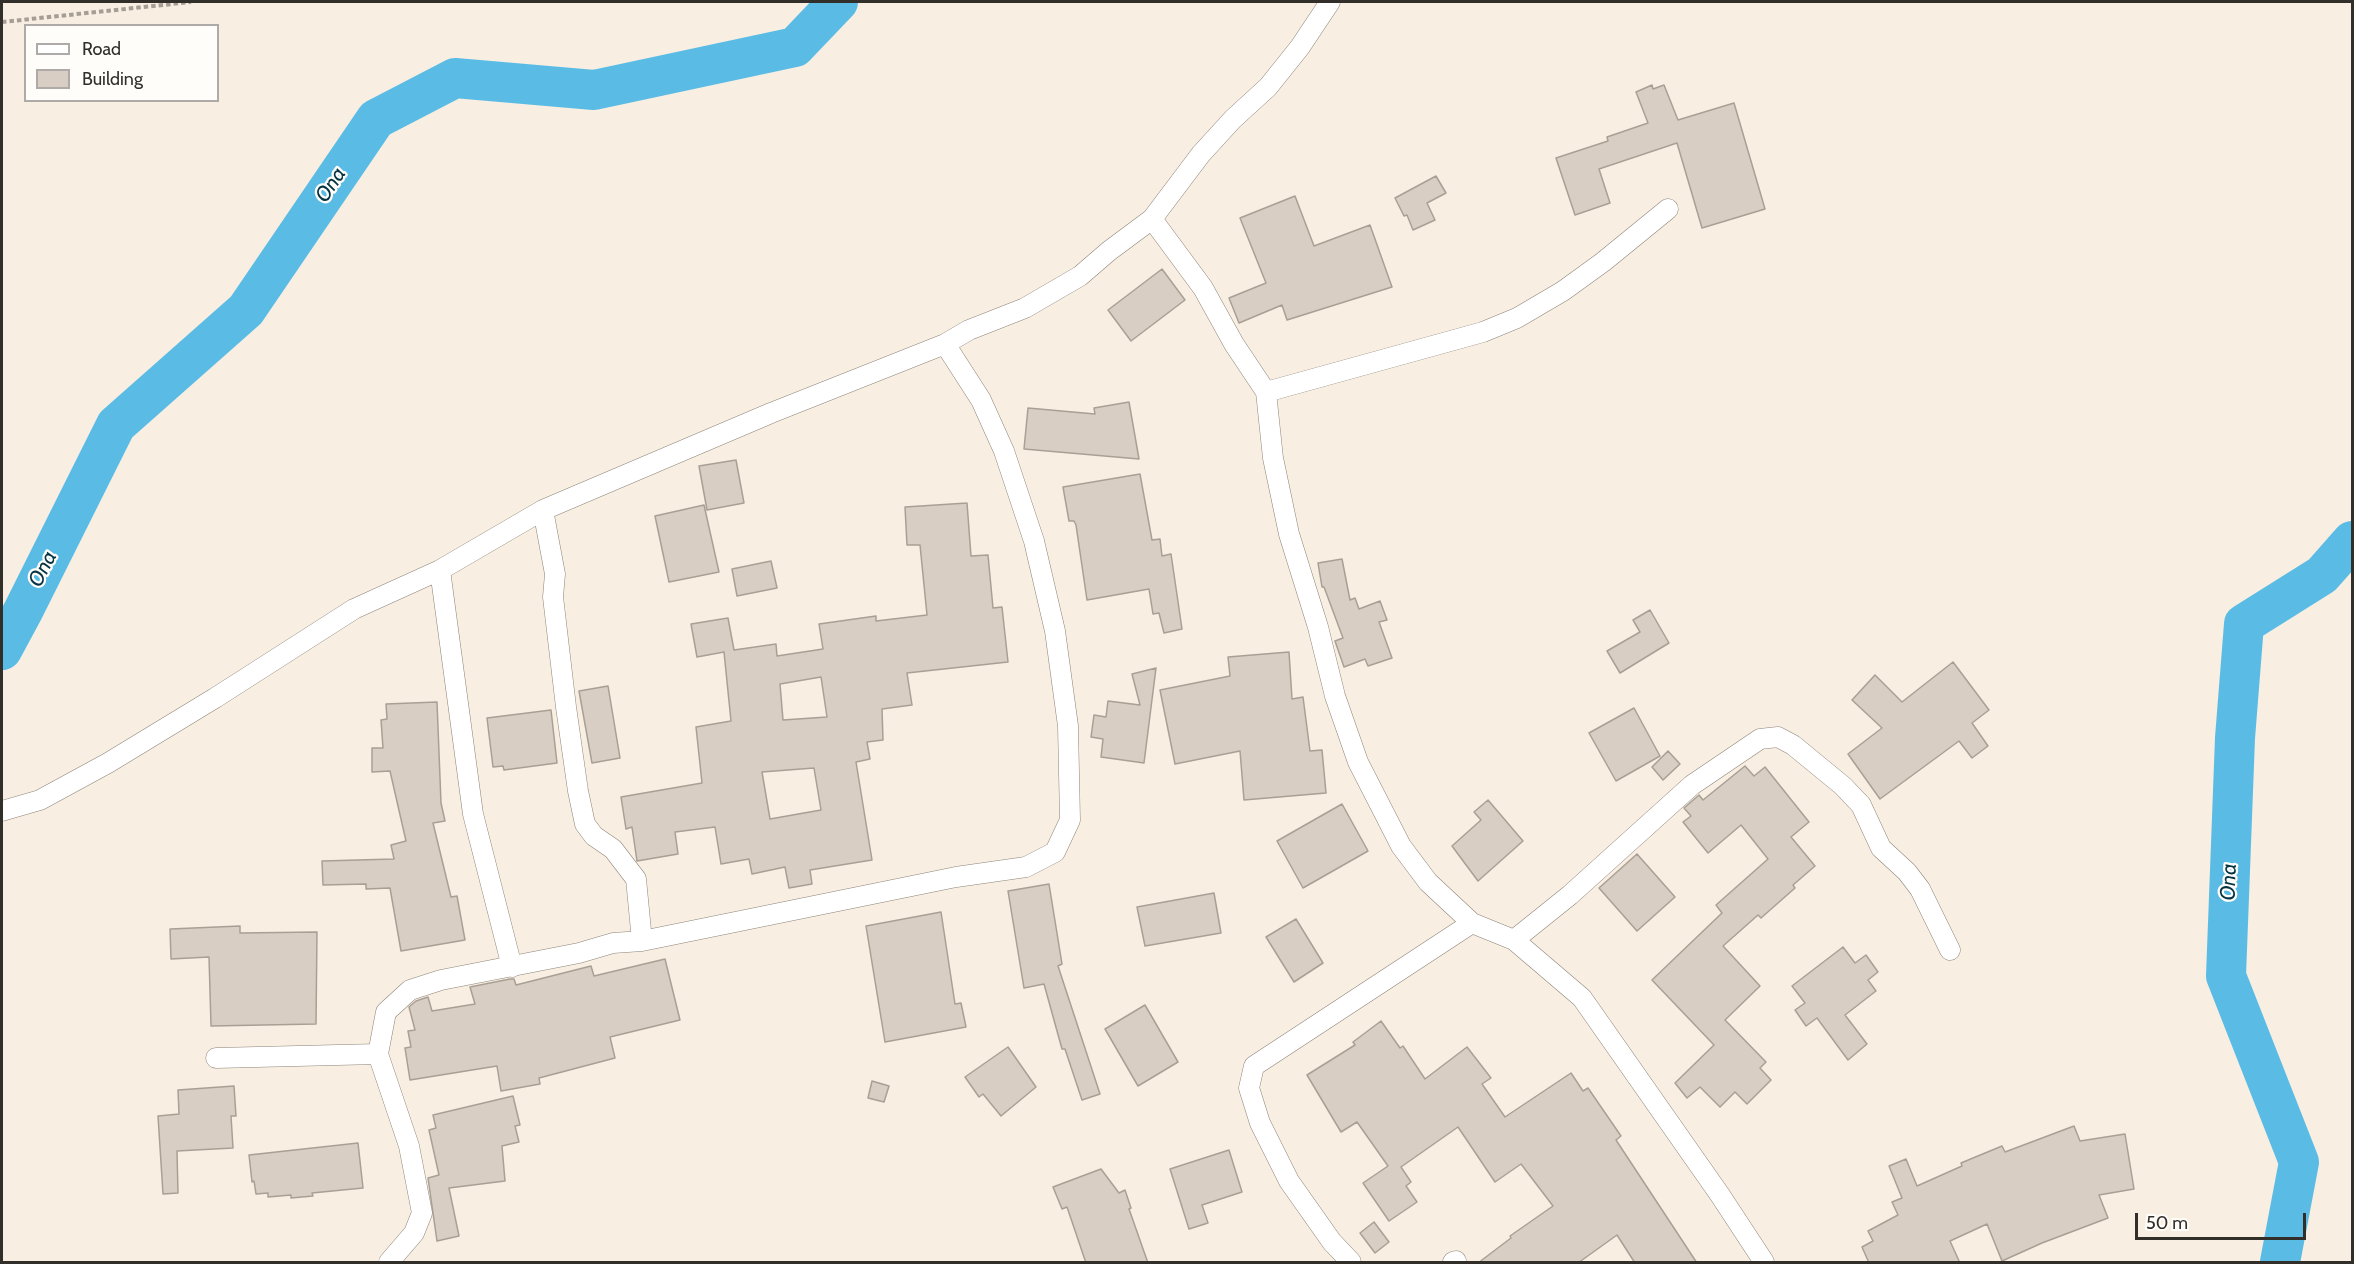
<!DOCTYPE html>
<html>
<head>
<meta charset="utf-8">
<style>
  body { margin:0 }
  #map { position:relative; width:2354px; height:1264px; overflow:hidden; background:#f8eee2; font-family:Cabin,sans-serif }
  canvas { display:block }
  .frame { position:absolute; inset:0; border:3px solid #322e2a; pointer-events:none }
  .legend { position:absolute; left:24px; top:24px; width:195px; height:78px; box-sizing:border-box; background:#fffdfa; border:2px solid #adaaa7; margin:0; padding:8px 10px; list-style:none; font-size:18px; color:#322e2a }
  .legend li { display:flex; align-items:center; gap:12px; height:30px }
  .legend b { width:30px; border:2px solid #adaaa7 }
  .scale { position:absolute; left:2135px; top:1213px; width:171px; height:27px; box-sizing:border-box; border:3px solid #322e2a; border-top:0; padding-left:8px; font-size:18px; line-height:21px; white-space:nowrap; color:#322e2a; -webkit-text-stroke:4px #fffdfa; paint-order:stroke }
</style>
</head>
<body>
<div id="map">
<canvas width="2354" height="1264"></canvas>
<div class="frame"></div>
<ul class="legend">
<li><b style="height:8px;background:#fff"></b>Road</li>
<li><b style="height:16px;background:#d8cec3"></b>Building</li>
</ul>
<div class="scale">50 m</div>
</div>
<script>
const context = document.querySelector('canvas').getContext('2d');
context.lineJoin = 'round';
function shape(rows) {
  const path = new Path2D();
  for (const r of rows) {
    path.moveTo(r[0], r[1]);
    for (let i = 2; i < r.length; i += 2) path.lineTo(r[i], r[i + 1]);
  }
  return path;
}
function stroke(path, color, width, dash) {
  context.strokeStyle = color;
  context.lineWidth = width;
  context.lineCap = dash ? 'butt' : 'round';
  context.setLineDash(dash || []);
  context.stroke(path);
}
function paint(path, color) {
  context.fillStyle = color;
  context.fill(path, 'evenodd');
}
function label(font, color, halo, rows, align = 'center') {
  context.font = font + ' Cabin,sans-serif';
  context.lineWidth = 4.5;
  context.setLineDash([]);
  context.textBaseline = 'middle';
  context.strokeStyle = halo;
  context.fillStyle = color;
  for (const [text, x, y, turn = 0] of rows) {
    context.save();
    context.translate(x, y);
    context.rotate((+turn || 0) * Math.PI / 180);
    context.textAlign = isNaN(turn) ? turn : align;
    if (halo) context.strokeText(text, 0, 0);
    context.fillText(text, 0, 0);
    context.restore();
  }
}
const river = shape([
  [2,650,23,611,116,425,246,310,376,119,455,78,594,90,795,47,838,2],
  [2280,1262,2299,1162,2226,976,2235,738,2244,624,2322,575,2352,541]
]);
const building = shape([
  [1652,85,1653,89,1664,85,1678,120,1734,103,1765,209,1702,228,1677,143,1599,169,1610,203,1575,215,1556,158,1608,141,1607,137,1648,123,1636,92,1652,85],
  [1436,176,1446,193,1427,203,1435,220,1413,230,1407,215,1404,216,1395,198,1436,176],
  [1295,196,1314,246,1370,225,1392,287,1287,320,1282,305,1239,323,1229,298,1266,283,1240,218,1295,196],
  [1162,269,1185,300,1131,341,1108,310,1162,269],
  [1129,402,1139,459,1024,449,1028,408,1095,414,1094,408,1129,402],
  [736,460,744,503,707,510,699,466,736,460],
  [1140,474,1152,540,1160,539,1162,556,1171,554,1182,629,1164,633,1159,613,1153,614,1149,589,1087,600,1076,525,1074,521,1069,521,1063,487,1140,474],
  [967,503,971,556,988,555,993,608,1002,607,1008,662,907,673,912,705,882,709,883,740,867,742,870,759,856,762,872,860,810,870,812,884,789,888,785,867,752,874,749,859,721,864,715,827,675,832,678,854,637,861,632,827,626,829,621,797,702,783,696,727,731,721,724,652,697,657,691,624,728,618,734,650,776,644,777,656,823,649,819,624,876,616,876,621,927,615,920,545,907,545,905,507,967,503],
  [821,677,827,717,783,720,780,684,821,677],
  [814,768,821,810,770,819,762,772,814,768],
  [704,505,719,572,669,582,655,516,704,505],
  [1342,559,1350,600,1355,598,1359,609,1380,601,1387,620,1379,622,1392,658,1368,666,1365,659,1344,667,1335,641,1343,638,1324,587,1322,587,1318,563,1342,559],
  [771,561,777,588,737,596,732,569,771,561],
  [1650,610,1669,643,1620,673,1607,651,1640,632,1633,620,1650,610],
  [1289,652,1292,699,1303,697,1310,751,1322,750,1326,793,1244,800,1240,751,1175,764,1160,690,1230,676,1228,657,1289,652],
  [1953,662,1989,710,1972,723,1988,746,1972,758,1959,741,1880,799,1848,754,1882,728,1852,700,1875,675,1902,702,1953,662],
  [1156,668,1144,763,1101,757,1103,739,1091,737,1094,715,1106,717,1108,701,1140,705,1132,674,1156,668],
  [608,686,620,758,592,763,579,691,608,686],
  [437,702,441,803,445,821,433,823,451,897,457,896,465,940,401,951,390,888,366,889,366,884,323,885,322,861,394,859,391,845,406,841,390,771,372,772,372,748,383,748,381,720,387,719,386,704,437,702],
  [1634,708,1660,756,1616,781,1589,733,1634,708],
  [551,710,557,763,504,770,503,766,493,767,487,718,551,710],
  [1668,751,1680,764,1663,780,1652,767,1668,751],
  [1745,766,1754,776,1765,767,1809,822,1791,837,1815,866,1793,885,1795,888,1761,918,1758,915,1723,946,1760,986,1725,1020,1766,1062,1760,1068,1771,1080,1747,1104,1735,1092,1720,1107,1700,1087,1687,1098,1675,1083,1714,1045,1652,980,1722,913,1716,905,1768,859,1741,825,1708,853,1683,822,1691,816,1684,808,1699,795,1703,800,1745,766],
  [1488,800,1523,841,1478,881,1452,846,1481,820,1474,812,1488,800],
  [1342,804,1368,851,1303,888,1277,841,1342,804],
  [1637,854,1675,897,1637,931,1599,888,1637,854],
  [1049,884,1062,964,1058,966,1100,1094,1082,1100,1065,1049,1062,1049,1044,984,1024,988,1008,891,1049,884],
  [1214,893,1221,933,1145,946,1137,907,1214,893],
  [941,912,955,1004,961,1003,966,1027,885,1042,866,926,941,912],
  [1296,919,1323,963,1294,982,1266,937,1296,919],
  [240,926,240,933,317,932,316,1024,211,1026,209,957,171,959,170,929,240,926],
  [1843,947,1855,963,1866,955,1878,972,1868,980,1876,991,1845,1015,1867,1044,1848,1060,1817,1018,1806,1026,1795,1010,1805,1003,1792,986,1843,947],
  [665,959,680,1020,610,1037,615,1058,539,1078,540,1084,501,1091,497,1066,410,1080,405,1048,411,1047,408,1031,415,1030,409,1007,416,1001,428,997,432,1011,475,1004,470,987,510,979,514,979,516,985,591,966,594,976,665,959],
  [1145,1005,1178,1062,1138,1086,1105,1029,1145,1005],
  [1381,1021,1400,1048,1403,1046,1425,1079,1467,1047,1491,1078,1482,1084,1505,1117,1571,1073,1583,1091,1588,1088,1621,1136,1616,1140,1697,1263,1635,1263,1617,1235,1578,1263,1478,1263,1511,1238,1510,1236,1553,1206,1521,1164,1495,1182,1458,1127,1401,1167,1411,1182,1406,1186,1417,1202,1389,1221,1363,1183,1388,1166,1357,1122,1341,1132,1307,1075,1355,1045,1353,1042,1381,1021],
  [1008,1047,1036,1087,1001,1116,983,1094,979,1097,965,1077,1008,1047],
  [872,1081,889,1086,884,1102,868,1098,872,1081],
  [234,1086,236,1116,231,1116,233,1148,177,1151,178,1193,163,1194,158,1116,179,1114,178,1090,234,1086],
  [513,1096,520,1125,515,1126,519,1142,502,1146,505,1181,449,1188,459,1236,437,1241,428,1178,439,1175,429,1130,436,1128,433,1115,513,1096],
  [2074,1126,2080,1141,2125,1134,2134,1189,2099,1195,2108,1218,2042,1243,2002,1261,1987,1224,1950,1241,1960,1263,1869,1263,1862,1247,1873,1241,1868,1231,1898,1215,1892,1202,1902,1198,1889,1166,1906,1159,1917,1186,1962,1166,1961,1163,2002,1146,2005,1152,2074,1126],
  [358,1143,363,1188,312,1193,313,1196,291,1198,291,1195,268,1197,268,1193,256,1194,254,1181,252,1182,249,1155,358,1143],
  [1229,1150,1242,1192,1202,1205,1208,1223,1189,1229,1170,1169,1229,1150],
  [1101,1169,1119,1193,1125,1190,1131,1208,1129,1209,1148,1263,1086,1263,1067,1207,1062,1209,1053,1187,1101,1169],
  [1374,1222,1389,1242,1375,1253,1360,1233,1374,1222]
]);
const path = shape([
  [2,22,191,2]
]);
const street = shape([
  [1152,219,1203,288,1234,344,1266,392,1273,458,1289,534,1318,627,1335,696,1358,762,1401,846,1428,882,1472,923,1514,940,1582,998,1720,1195,1764,1262],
  [1266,392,1483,332,1517,318,1563,291,1603,262,1668,209],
  [543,510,555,574,553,597,566,707,578,791,585,824,594,836,613,849,636,879,642,941],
  [440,570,473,814,512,967],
  [2,811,40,800,108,763,215,698,354,609,440,570,543,510,771,413,945,344,969,330,1025,308,1080,276,1109,251,1152,219,1201,154,1233,119,1268,87,1300,47,1330,2],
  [1514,940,1570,895,1692,785,1760,739,1778,737,1793,745,1843,786,1861,805,1881,848,1907,872,1920,889,1950,950],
  [216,1058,378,1054],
  [389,1262,414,1233,422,1213,409,1146,378,1054,386,1012,410,990,441,980,579,953,613,943,642,941,956,877,1026,867,1055,852,1070,820,1068,726,1055,631,1034,541,1004,451,981,400,945,344],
  [1351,1262,1332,1242,1289,1181,1260,1123,1249,1088,1254,1066,1472,923],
  [1453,1262,1456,1261]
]);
const waterNames = [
  ["Ona",331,185,-56],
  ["Ona",43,569,-63],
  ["Ona",2229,882,-88]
];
stroke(river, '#5abce5', 40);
paint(building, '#d8cec3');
stroke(building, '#a9a095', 1.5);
stroke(street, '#8d8479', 21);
stroke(path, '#a69e95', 4, [4.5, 3]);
stroke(street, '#fff', 20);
label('italic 21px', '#053444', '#fffdfa', waterNames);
</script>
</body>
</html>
